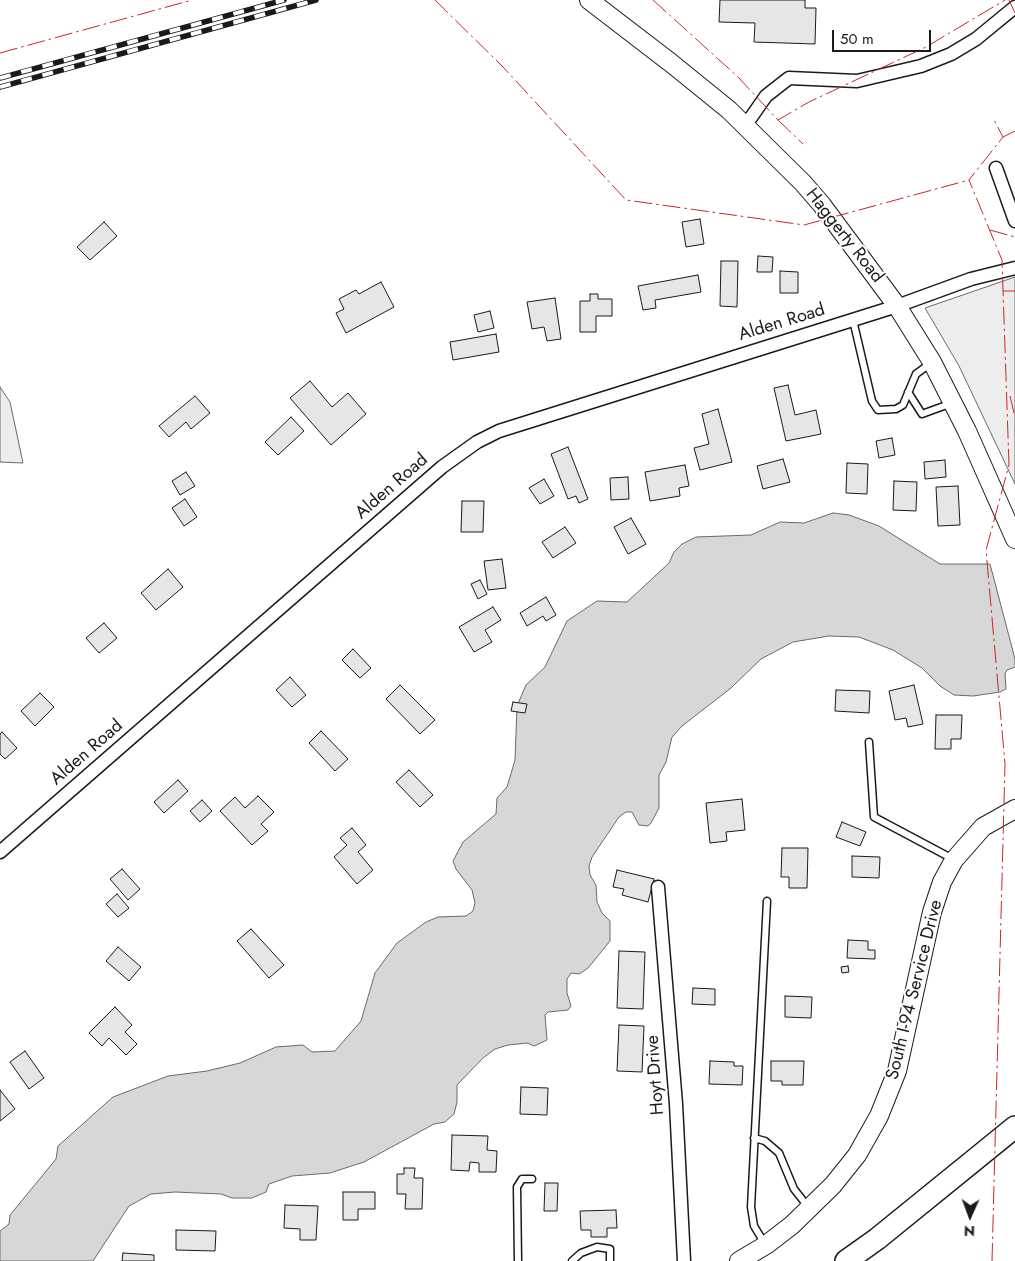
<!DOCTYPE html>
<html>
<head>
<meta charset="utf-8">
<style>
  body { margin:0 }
  #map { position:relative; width:1015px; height:1261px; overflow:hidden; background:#fff; font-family:Jost,sans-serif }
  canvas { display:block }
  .north { position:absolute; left:945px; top:1191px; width:50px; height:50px; -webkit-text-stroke:4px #fff; paint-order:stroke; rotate:182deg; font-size:14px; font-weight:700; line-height:20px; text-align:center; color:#1a1a1a }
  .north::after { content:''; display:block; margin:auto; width:18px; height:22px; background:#1a1a1a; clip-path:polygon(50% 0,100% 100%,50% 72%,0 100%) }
  .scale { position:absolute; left:832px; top:30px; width:99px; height:22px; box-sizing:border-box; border:2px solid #1a1a1a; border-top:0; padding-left:6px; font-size:15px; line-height:18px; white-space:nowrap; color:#1a1a1a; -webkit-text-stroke:4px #fff; paint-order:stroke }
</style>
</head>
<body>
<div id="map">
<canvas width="1015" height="1261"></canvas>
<div class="north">N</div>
<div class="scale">50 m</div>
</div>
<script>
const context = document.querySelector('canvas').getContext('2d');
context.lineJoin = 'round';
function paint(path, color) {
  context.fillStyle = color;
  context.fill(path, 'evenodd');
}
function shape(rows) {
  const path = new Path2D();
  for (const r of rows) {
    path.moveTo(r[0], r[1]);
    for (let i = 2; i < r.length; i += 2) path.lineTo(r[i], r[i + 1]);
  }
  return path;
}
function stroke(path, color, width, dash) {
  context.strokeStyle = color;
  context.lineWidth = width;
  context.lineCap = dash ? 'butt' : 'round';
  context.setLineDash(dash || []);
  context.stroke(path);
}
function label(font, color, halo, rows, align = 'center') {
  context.font = font + ' Jost,sans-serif';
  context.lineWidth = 4;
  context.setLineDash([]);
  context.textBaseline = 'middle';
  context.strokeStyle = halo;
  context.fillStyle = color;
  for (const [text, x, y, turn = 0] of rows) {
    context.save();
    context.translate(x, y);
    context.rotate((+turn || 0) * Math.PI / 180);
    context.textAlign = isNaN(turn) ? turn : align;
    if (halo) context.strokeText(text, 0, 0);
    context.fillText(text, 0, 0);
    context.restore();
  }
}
const built = shape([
  [1015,277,1015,484,959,366,925,308,1015,277],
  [0,387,10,402,23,463,0,462,0,387]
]);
const water = shape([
  [833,513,849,515,879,526,940,564,990,564,1015,659,1015,667,1007,670,1005,674,1006,689,1000,692,973,696,954,695,940,686,922,668,893,650,859,637,829,636,793,642,761,659,731,688,682,726,672,737,666,762,659,775,659,808,651,823,648,826,639,825,632,812,626,812,619,817,592,857,589,866,590,875,596,885,597,902,602,913,610,921,610,941,588,968,579,974,571,973,567,979,567,993,571,1006,568,1010,548,1012,545,1015,547,1040,534,1046,527,1043,508,1045,495,1049,483,1058,457,1085,457,1102,454,1114,445,1122,434,1124,364,1162,330,1173,292,1176,269,1184,266,1192,252,1198,232,1198,221,1194,175,1192,151,1194,129,1206,93,1261,0,1261,0,1231,9,1224,10,1215,56,1159,58,1146,113,1097,168,1076,207,1071,240,1063,276,1047,303,1045,312,1052,335,1051,361,1021,375,973,397,943,426,922,438,917,466,916,473,911,475,903,472,890,456,869,453,861,463,842,496,814,497,798,507,787,515,760,517,706,526,685,545,667,567,621,597,601,627,602,669,563,674,552,682,544,696,537,751,535,780,522,804,523,833,513]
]);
const building = shape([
  [720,0,805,0,805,8,816,8,815,44,754,42,755,23,719,22,720,0],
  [700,219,704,244,686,247,682,222,700,219],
  [104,222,117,236,90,260,77,247,104,222],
  [758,256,773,257,772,272,757,272,758,256],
  [721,261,738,261,737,307,720,306,721,261],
  [780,271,798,272,798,293,780,293,780,271],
  [698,275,701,292,655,300,656,308,643,310,638,286,698,275],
  [381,282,394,307,346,333,336,313,344,309,339,299,356,290,359,294,381,282],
  [590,294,598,294,598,299,612,299,612,316,596,316,596,332,580,332,580,301,590,301,590,294],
  [555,298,561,339,547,341,544,327,532,329,527,302,555,298],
  [490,311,494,328,478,332,474,315,490,311],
  [496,334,499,352,453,360,450,342,496,334],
  [310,381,332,407,348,393,366,414,331,445,290,398,310,381],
  [788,385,795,415,816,410,821,434,786,441,774,388,788,385],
  [195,396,210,413,191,429,186,422,169,437,159,426,195,396],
  [718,409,732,462,700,470,694,448,709,444,702,414,718,409],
  [291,417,304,431,278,455,265,442,291,417],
  [892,438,895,455,879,458,876,441,892,438],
  [568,447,588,499,579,503,576,496,568,499,551,454,568,447],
  [783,459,790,482,763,489,757,466,783,459],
  [945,460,946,477,925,479,924,462,945,460],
  [847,463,868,464,867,494,846,493,847,463],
  [685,465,689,486,679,488,680,496,650,501,645,472,685,465],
  [186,472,195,486,180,495,172,481,186,472],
  [628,477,629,499,611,500,610,478,628,477],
  [544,479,554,496,540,504,529,488,544,479],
  [894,481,917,482,916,511,893,510,894,481],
  [958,486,960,525,938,526,936,487,958,486],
  [185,499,197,517,184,526,172,508,185,499],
  [462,501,484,501,483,532,461,532,462,501],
  [631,518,646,544,628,554,614,527,631,518],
  [565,527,576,543,553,558,542,542,565,527],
  [502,559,506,588,488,590,484,561,502,559],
  [168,569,183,587,156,610,141,593,168,569],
  [480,580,487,594,478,599,471,584,480,580],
  [546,597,556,615,546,621,543,616,527,626,520,613,546,597],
  [493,607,501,620,485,630,492,642,474,652,459,627,493,607],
  [104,623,117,638,99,653,86,638,104,623],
  [353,649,371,668,360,678,342,660,353,649],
  [290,677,306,695,292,707,276,690,290,677],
  [400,685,435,720,420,734,386,699,400,685],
  [914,685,923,724,908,727,906,718,895,720,889,691,914,685],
  [836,690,870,691,869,713,835,711,836,690],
  [40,693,54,707,35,726,21,711,40,693],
  [513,702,527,704,525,713,511,711,513,702],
  [936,715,962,715,961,739,951,739,951,749,935,749,936,715],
  [321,731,348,759,335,771,309,743,321,731],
  [2,732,17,748,5,759,0,754,0,734,2,732],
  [409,770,433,795,420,807,396,782,409,770],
  [178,780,188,791,164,813,154,802,178,780],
  [258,796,274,812,261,824,268,831,252,845,220,811,235,797,245,808,258,796],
  [742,799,745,830,726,832,727,841,710,843,706,803,742,799],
  [202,800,212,811,200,822,190,811,202,800],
  [842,822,866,832,860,846,836,837,842,822],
  [352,828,366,845,358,852,373,870,357,884,334,857,347,845,340,838,352,828],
  [782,848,808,848,807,888,789,888,789,877,781,877,782,848],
  [852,856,880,857,879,878,852,877,852,856],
  [122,869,140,889,128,900,110,879,122,869],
  [617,870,654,879,648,902,622,895,624,889,613,887,617,870],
  [117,894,129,908,118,917,106,904,117,894],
  [251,929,284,965,269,978,237,941,251,929],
  [848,940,868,941,868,950,875,950,875,959,847,958,848,940],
  [118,947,141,967,129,981,106,961,118,947],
  [619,951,645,952,643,1009,617,1008,619,951],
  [848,966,849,972,842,973,841,967,848,966],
  [693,988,715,989,715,1005,692,1004,693,988],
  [785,996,812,997,811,1018,785,1017,785,996],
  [115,1007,132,1025,125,1032,137,1044,126,1055,109,1038,102,1046,89,1033,115,1007],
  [619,1025,644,1026,642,1072,617,1071,619,1025],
  [25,1051,44,1078,29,1089,10,1062,25,1051],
  [710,1061,734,1062,734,1066,743,1066,742,1085,709,1084,710,1061],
  [771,1061,804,1061,803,1085,782,1085,782,1081,771,1081,771,1061],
  [521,1087,548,1088,547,1115,520,1114,521,1087],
  [0,1090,15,1109,0,1121,0,1090],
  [452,1135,488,1136,487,1150,497,1151,496,1172,479,1172,479,1163,470,1162,469,1171,451,1170,452,1135],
  [404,1168,415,1168,414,1178,423,1178,422,1209,405,1209,406,1194,397,1194,397,1174,404,1174,404,1168],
  [545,1183,558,1183,557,1211,544,1211,545,1183],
  [343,1192,375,1192,375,1209,358,1209,358,1220,343,1220,343,1192],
  [285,1205,318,1206,316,1240,300,1240,300,1229,284,1228,285,1205],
  [616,1210,617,1228,607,1228,607,1237,591,1237,591,1230,581,1230,580,1211,616,1210],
  [176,1230,216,1231,215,1251,176,1250,176,1230],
  [123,1253,154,1255,154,1261,122,1261,123,1253]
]);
const lane = shape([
  [853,320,872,401,878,410,896,409,903,405,916,374,931,363],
  [908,392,922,414,952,403],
  [869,742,874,817,953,859],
  [754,1138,765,1141,779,1153,794,1189,809,1208],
  [765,1244,754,1226,751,1207,767,901],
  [518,1261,517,1187,522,1179,532,1179],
  [572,1261,581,1253,597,1247,610,1249,610,1261]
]);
const street = shape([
  [745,126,766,96,789,78,857,81,921,66,951,54,976,39,1015,7],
  [996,168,1015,221],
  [0,852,442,467,477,442,499,431,897,306,971,279,1015,268],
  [658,887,676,1104,684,1261]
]);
const secondary = shape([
  [589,0,671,63,729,110,803,183,822,205,897,306,932,362,967,431,1015,539],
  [739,1261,766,1245,792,1225,833,1185,857,1155,879,1116,897,1071,932,912,942,882,954,860,983,827,1015,809]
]);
const highway = shape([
  [846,1261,877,1239,1015,1127]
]);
const rail = shape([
  [0,78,284,0],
  [0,87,316,0]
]);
const power = shape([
  [435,0,503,67,626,200,804,225,969,180],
  [653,0,738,77,778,120,809,102,926,47,1005,0],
  [1009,0,1015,13],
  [0,53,192,0],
  [778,120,803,144],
  [1003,137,1015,131],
  [990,230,1015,237],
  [1003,291,1015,291],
  [1010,396,1015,417],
  [992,1261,1005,764,986,550,1009,465,1002,260,969,180,1003,137,994,120]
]);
const streetNames = [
  ["Haggerty Road",844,236,52],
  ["Alden Road",782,323,-17],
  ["Alden Road",392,487,-41],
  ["Alden Road",87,753,-41],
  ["South I-94 Service Drive",915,990,-76],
  ["Hoyt Drive",656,1075,-94]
];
paint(built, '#ededed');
stroke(built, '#6a6a6a', 1);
paint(water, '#d7d7d7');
stroke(water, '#6a6a6a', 1);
paint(building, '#e6e6e6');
stroke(building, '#1a1a1a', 1);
stroke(lane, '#1a1a1a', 9);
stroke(street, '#1a1a1a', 15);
stroke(secondary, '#1a1a1a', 20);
stroke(highway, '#1a1a1a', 24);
stroke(lane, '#fff', 6);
stroke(street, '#fff', 12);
stroke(secondary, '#fff', 18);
stroke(highway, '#fff', 21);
stroke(rail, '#1a1a1a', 5.5);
stroke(rail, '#fff', 4, [11]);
stroke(power, '#c62828', 1, [18, 4, 2.5, 4]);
label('18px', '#1a1a1a', '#fff', streetNames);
</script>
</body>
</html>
